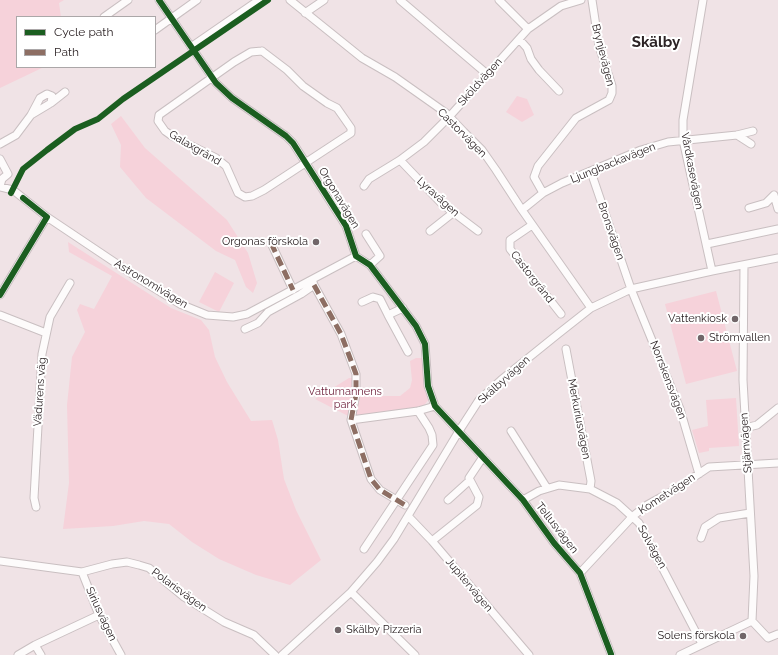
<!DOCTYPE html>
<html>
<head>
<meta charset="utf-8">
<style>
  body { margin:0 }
  #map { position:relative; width:778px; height:655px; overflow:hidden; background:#f0e3e6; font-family:Raleway,sans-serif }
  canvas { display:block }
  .legend { position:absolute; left:16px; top:16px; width:140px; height:52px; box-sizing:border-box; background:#fff; border:1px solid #aba7a8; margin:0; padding:5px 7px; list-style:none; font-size:12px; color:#2c2325 }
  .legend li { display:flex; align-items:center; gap:8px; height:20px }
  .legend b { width:20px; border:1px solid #aba7a8 }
</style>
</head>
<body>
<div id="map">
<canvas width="778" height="655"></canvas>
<ul class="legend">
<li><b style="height:5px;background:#1b5e20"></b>Cycle path</li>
<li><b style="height:5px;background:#8d6e63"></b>Path</li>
</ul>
</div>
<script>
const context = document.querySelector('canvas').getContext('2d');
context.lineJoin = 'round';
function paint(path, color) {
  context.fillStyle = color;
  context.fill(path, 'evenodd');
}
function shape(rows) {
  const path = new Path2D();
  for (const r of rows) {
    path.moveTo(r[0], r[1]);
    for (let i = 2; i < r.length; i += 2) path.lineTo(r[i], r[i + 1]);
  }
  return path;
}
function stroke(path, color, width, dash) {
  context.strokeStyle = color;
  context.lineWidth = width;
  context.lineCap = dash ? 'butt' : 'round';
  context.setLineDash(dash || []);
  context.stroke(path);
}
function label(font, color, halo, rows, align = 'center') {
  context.font = font + ' Raleway,sans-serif';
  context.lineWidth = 4;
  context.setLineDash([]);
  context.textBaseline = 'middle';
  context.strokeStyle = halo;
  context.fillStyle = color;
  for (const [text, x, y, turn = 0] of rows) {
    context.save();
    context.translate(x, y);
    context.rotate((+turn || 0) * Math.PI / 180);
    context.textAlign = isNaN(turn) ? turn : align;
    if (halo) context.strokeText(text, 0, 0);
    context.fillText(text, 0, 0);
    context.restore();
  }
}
const green = shape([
  [0,0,64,0,59,3,61,17,17,17,17,67,44,67,0,88],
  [517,96,527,99,534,115,522,122,506,112],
  [121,116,145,148,227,220,248,253,257,283,253,293,246,287,235,260,216,251,146,198,120,167,121,145,111,124],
  [68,242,171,308,201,320,209,330,215,357,227,382,251,421,272,420,278,440,284,479,296,510,321,560,290,585,256,575,219,559,192,542,169,524,144,521,113,526,63,529,69,483,67,405,72,357,85,332,77,310,80,304,94,309,112,276,69,252],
  [215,272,234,283,219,312,199,302],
  [716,291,737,371,686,384,665,304],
  [416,358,423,358,425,387,429,399,423,407,352,418,315,399,349,378,360,378,360,396,400,396,410,388,412,380,410,361],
  [736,398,739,446,709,448,709,451,699,453,692,430,708,426,706,400]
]);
const minor = shape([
  [159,0,216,83,232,98,286,136,293,143,346,226,356,256,370,265,416,326,425,344,428,386,435,406,523,500,554,543,580,573,611,654],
  [290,0,362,58,395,77,446,113,464,132,482,150,496,170,522,210,591,308],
  [400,0,487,74],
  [499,0,528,29],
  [703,0,683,120,683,140,712,271],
  [305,13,324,0],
  [104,17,128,0],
  [155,30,197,0],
  [519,39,527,48,531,59,539,70,559,91],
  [191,47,259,0],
  [262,51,287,70,303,86,327,103,337,108,351,128,351,133,264,190,252,196,245,197,238,193,226,166,216,158,172,136,165,131,158,121,159,115,234,62,251,52,262,51],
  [51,103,65,92],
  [737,135,751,144],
  [0,144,16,135,31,115,40,98,47,94,52,96,51,103,31,115],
  [0,159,8,174,2,179,0,186],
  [400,160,441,203,478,231],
  [591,172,631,289,680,409,699,474],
  [364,186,369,179,400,160,424,142,449,117,528,29,561,6,581,0],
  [0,187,13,190,47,217,141,280,180,304,207,315,233,317,247,314,356,256],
  [543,193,534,177,538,166,576,118,609,100,612,93,612,86,599,46,592,0],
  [749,208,766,203,774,195,778,209],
  [522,210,543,193,562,183,641,150,668,142,737,135,753,131],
  [532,225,510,240,510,249,561,314],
  [430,231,454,212],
  [366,234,380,256,370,265],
  [271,243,293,290],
  [707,244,778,229],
  [744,265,743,380,754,576,752,621],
  [314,285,341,334,356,374,356,394,351,420,371,479,380,490,405,505],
  [0,295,47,217],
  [362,302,373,297,380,299,388,315,403,308],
  [0,315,46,333],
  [388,315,408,352],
  [245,329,258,323,268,312,301,294,314,285,313,282],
  [566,349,591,481,590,489],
  [351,420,418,411,435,406],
  [745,428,757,425,778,408],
  [511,431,547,488],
  [448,500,469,481],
  [523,500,539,491,559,485,590,489,617,503,639,523,702,644],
  [36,507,34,498,42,354,50,317,70,283],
  [408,516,432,541,529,655],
  [701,538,705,527,719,518,750,513],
  [432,541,477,505,479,497,469,478,483,457],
  [364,549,433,445,432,435,429,428,418,411],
  [0,561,82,572,112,564,127,562,139,565,149,568,184,597,224,622,254,635,275,655],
  [82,572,99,615,121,655],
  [580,573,633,516,647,505,676,489,709,467,778,463],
  [351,592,415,655],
  [35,645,41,655],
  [18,655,35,645,99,615],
  [282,655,351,592,377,562,394,539,459,431,479,400,501,380,558,334,591,308,631,289,712,271,778,258],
  [680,655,752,621,768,638,778,634]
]);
const quiet = shape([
  [271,243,293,290],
  [314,285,341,334,356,374,356,394,351,420,371,479,380,490,405,505]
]);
const cycleway = shape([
  [159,0,216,83,232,98,286,136,293,143,346,226,356,256,370,265,416,326,425,344,428,386,435,406,523,500,554,543,580,573,611,654],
  [11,193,23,169,47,150,75,129,98,119,123,99,268,0],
  [0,295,47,217,23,198]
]);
const markers = [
  [316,242,4,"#716669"],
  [735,319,4,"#716669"],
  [701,338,4,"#716669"],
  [338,630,4,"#716669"],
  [743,636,4,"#716669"]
];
const streetNames = [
  ["Brynjevägen",603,55,76],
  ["Sköldvägen",480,82,-48],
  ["Castorvägen",462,133,45],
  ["Galaxgränd",195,148,30],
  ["Ljungbackavägen",613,163,-22],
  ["Vårdkasevägen",692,171,79],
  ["Lyravägen",438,197,42],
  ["Orgonavägen",339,198,59],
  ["Bronsvägen",611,231,71],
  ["Castorgränd",532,277,52],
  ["Astronomivägen",151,284,31],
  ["Skälbyvägen",504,380,-42],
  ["Norrskensvägen",668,380,69],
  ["Vädurens väg",40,392,-86],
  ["Merkuriusvägen",579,419,79],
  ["Stjärnvägen",746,443,-94],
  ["Kometvägen",667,494,-33],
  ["Tellusvägen",557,528,52],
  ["Solvägen",652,547,61],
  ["Jupitervägen",469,585,50],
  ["Polarisvägen",179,590,36],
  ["Siriusvägen",101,614,65]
];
const poiNames = [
  ["Orgonas förskola",308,242],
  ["Vattenkiosk",727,319],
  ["Strömvallen",709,338,"left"],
  ["Skälby Pizzeria",346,630,"left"],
  ["Solens förskola",735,636]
];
const parkNames = [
  ["Vattumannens",345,392],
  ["park",345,405]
];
const districtNames = [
  ["Skälby",656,42]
];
paint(green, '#f6d2da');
stroke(minor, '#c9bfc1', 9);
stroke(minor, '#fdfbfb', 7);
stroke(quiet, '#8d6e63', 5, [10, 5]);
stroke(cycleway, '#1b5e20', 6);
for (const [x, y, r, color] of markers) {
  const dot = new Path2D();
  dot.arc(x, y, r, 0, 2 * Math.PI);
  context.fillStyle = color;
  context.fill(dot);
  stroke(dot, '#fff', 1.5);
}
label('11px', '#2c2325', '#fff', streetNames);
label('11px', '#2c2325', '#fff', poiNames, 'right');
label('11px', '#6c1e39', '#fff', parkNames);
label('bold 15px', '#2c2325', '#fff', districtNames);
</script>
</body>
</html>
